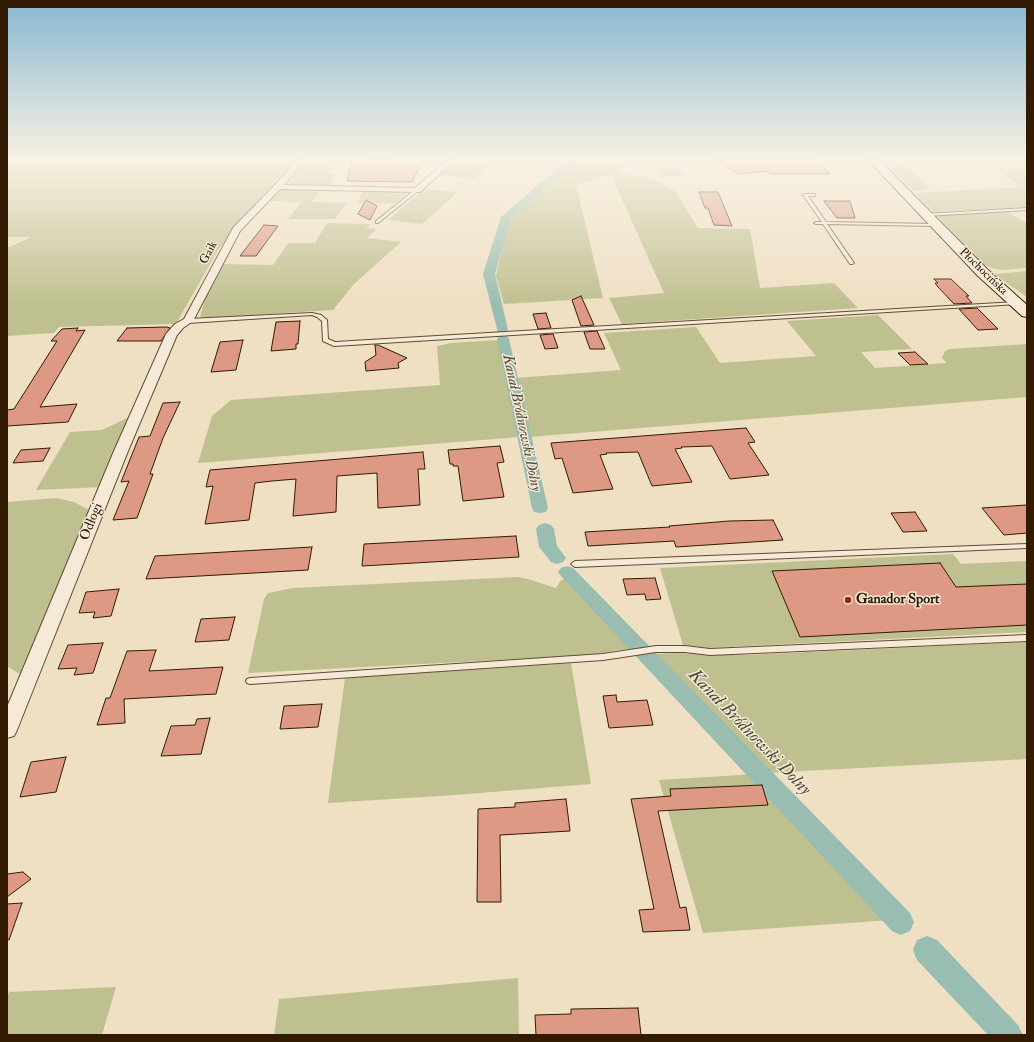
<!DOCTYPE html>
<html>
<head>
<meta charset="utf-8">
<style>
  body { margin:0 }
  #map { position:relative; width:1034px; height:1042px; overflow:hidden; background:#efdfc3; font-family:"IM FELL Double Pica",serif }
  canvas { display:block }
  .frame { position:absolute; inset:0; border:8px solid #321b02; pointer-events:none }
</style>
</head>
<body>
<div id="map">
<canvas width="1034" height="1042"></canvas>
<div class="frame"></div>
</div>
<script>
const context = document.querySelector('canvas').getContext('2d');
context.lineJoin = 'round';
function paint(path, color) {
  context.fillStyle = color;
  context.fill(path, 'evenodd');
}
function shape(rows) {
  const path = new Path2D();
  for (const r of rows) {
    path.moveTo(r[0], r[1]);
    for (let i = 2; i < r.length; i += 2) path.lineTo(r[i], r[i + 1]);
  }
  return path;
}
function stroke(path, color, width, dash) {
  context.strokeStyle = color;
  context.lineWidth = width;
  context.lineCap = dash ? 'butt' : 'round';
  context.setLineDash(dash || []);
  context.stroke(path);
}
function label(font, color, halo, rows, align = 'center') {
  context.font = font + ' "IM FELL Double Pica",serif';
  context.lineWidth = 3;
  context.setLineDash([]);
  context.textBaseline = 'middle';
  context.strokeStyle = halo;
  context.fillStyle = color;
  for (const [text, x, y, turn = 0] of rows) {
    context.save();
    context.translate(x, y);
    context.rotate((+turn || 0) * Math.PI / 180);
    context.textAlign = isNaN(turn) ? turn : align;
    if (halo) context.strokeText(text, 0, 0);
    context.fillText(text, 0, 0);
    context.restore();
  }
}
const green = shape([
  [7,160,297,160,246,214,218,250,176,324,59,327,54,333,7,336,7,247,10,247,31,237,7,237],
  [306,160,338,160,329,174,336,174,330,186,283,185],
  [398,160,448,160,442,165,397,164],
  [577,160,629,160,618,172,653,179,676,192,698,228,750,229,760,288,834,283,858,308,622,324,609,298,664,293,611,175,576,185,603,298,504,304,496,276,509,217],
  [654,160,669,160,674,167,688,177,660,176],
  [991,160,1027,160,1027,207,934,212,915,193,1019,187,996,167,1026,166],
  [883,161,906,165,910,168,924,184,930,188,913,191],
  [455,163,489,167,475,179,440,175],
  [280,188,321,189,312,202,346,203,335,219,288,219,301,202,267,201],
  [424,189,458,192,422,224,388,220],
  [364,190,410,191,395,203,357,203],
  [1006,211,1027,223,1027,268,1003,270,994,269,985,265,937,216],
  [327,223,371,224,366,228,377,229,367,238,401,242,354,284,333,310,204,318,200,316,206,297,221,264,273,265,288,243,315,243],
  [1027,271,1027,297,1001,279,995,274],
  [878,315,912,349,861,352,875,368,947,363,942,358,945,351,950,349,1027,344,1027,397,529,437,515,378,621,370,604,333,696,327,720,363,816,356,787,321],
  [499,340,519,437,198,463,212,416,231,400,440,385,437,346,451,343],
  [129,417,102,487,36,490,70,432,102,430],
  [56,498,74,502,91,511,21,675,7,666,7,502],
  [953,554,961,564,1027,561,1027,632,708,648,683,645,660,568],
  [518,577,528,579,556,588,560,581,566,578,633,649,617,650,596,655,248,673,264,599,268,593,293,588],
  [1027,642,1027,759,767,773,655,654,675,653,745,655],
  [571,663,591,784,455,795,328,803,345,678],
  [757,774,892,920,703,933,659,780],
  [518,978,519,1035,274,1035,279,999],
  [116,987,102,1035,7,1035,7,997,9,992]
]);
const canal = shape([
  [567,160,577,160,511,218,495,274,508,330,506,333,502,334,498,333,483,274,501,217,567,160],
  [503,335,507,336,509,339,548,508,546,512,540,513,534,512,532,508,497,339,499,336,503,335],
  [545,523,551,525,554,529,557,546,566,558,563,562,557,564,551,562,539,547,536,529,539,525,545,523],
  [567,566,573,568,910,913,914,922,910,931,901,935,892,931,561,576,558,572,561,568,567,566],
  [927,936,937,940,1018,1025,1023,1035,988,1035,917,960,913,950,917,940,927,936]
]);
const building = shape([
  [371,160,395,160,391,166,420,166,412,182,347,181,352,161,371,160],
  [716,160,819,160,829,174,770,174,769,171,739,174,716,160],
  [699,192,718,192,732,226,714,225,708,208,705,208,699,192],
  [366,200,377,206,370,220,358,214,366,200],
  [824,201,850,201,855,218,837,218,824,201],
  [264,225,278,226,256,256,240,256,264,225],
  [934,279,951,279,969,296,966,296,972,303,954,304,938,287,935,283,938,283,934,279],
  [581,296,594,325,581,326,572,300,581,296],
  [977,308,998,329,978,330,959,309,977,308],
  [546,313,551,328,538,329,533,314,546,313],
  [300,321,298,344,296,344,296,349,271,351,276,322,300,321],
  [78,328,76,331,85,330,40,407,77,404,68,422,7,426,7,410,14,409,57,341,51,341,62,329,78,328],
  [127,328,167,327,170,328,161,341,117,341,127,328],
  [597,331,605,349,590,349,584,332,597,331],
  [553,334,558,348,545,349,540,335,553,334],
  [243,340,236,370,211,372,220,342,243,340],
  [375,345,378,345,407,358,398,363,399,368,366,371,365,362,376,355,375,345],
  [915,352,928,364,910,365,898,353,915,352],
  [180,402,163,438,150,474,153,474,137,518,113,520,129,481,121,482,139,437,150,436,163,403,180,402],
  [746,428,755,442,748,443,769,475,730,479,712,446,681,447,682,448,675,449,692,482,652,486,638,452,606,453,607,454,600,455,613,489,573,493,562,458,555,459,551,443,746,428],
  [500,446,504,462,497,463,504,497,463,501,458,466,453,466,453,464,450,464,448,450,500,446],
  [50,448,43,461,13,463,21,450,50,448],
  [423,452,425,469,418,469,420,505,378,508,377,473,337,476,336,512,293,516,296,479,272,481,255,483,249,520,205,524,213,486,206,487,210,470,423,452],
  [1027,505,1027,533,1004,535,982,508,1027,505],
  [915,512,927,531,903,532,891,513,915,512],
  [773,520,783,540,676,547,674,541,588,546,585,532,670,527,669,526,729,521,773,520],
  [516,536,519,557,362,566,364,544,516,536],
  [312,547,308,570,146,579,155,556,312,547],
  [940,563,956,587,1027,584,1027,625,800,637,772,571,940,563],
  [655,578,661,599,646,600,645,594,627,595,623,579,655,578],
  [119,589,111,616,93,618,95,612,79,613,86,592,119,589],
  [235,617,229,640,195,642,201,619,235,617],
  [103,643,93,673,74,675,77,668,58,669,68,645,103,643],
  [156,650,149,671,223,667,216,694,124,699,125,723,97,725,106,698,110,698,127,651,156,650],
  [616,695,617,702,647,700,653,725,609,728,603,696,616,695],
  [322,704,318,727,280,729,284,706,322,704],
  [210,718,201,754,161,756,171,726,195,725,197,719,210,718],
  [66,757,56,792,20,797,31,762,66,757],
  [762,785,768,805,658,811,680,908,686,907,690,930,643,932,639,910,654,909,631,799,671,796,670,789,762,785],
  [566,799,570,831,500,835,501,902,477,902,478,809,515,807,515,803,566,799],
  [23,872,31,879,7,897,7,874,23,872],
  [22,903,9,940,7,939,7,904,22,903],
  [638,1008,641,1035,536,1035,535,1015,571,1014,571,1009,638,1008]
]);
const service = shape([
  [416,189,419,190,378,223,376,223,376,221,416,189],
  [804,194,815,194,815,196,808,196,826,222,935,224,937,225,935,226,827,224,854,263,852,264,850,264,823,224,816,224,814,223,816,222,822,222,803,195,804,194],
  [1027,208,1027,210,925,216,923,215,925,214,1027,208],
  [1016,302,1018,302,1018,304,334,346,323,341,322,321,317,317,312,315,188,323,185,321,188,319,312,313,321,315,327,320,328,339,335,342,1016,302],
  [1027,544,1027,548,575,567,571,564,575,561,1027,544],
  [1027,635,1027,641,710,655,685,652,656,652,603,660,250,684,247,683,246,681,247,679,250,678,603,654,656,646,685,646,710,649,1027,635]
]);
const minor = shape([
  [297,160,304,160,284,185,415,188,447,160,455,160,420,192,417,192,280,189,240,231,193,321,183,328,177,335,128,451,17,730,14,736,7,738,7,707,114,451,166,334,175,324,184,319,233,228,275,185,297,160]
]);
const secondary = shape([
  [868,160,879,160,988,270,1027,305,1027,317,1022,316,978,276,868,160]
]);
const markers = [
  [848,600,4,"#8f2418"]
];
const farStreetnames = [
  ["Gaik",209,253,-62],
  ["Płochocińska",983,272,44]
];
const streetNames = [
  ["Odłogi",92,522,-68]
];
const poiNames = [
  ["Ganador Sport",856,600]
];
const waterNames = [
  ["Kanał Bródnowski Dolny",521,423,78]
];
const nearWaternames = [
  ["Kanał Bródnowski Dolny",749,733,46]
];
paint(green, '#bfc090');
paint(canal, '#9abdb1');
paint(building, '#de9985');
stroke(building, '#321b02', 1);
stroke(service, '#614c32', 2);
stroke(minor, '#614c32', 2);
stroke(secondary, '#321b02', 2);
paint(service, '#f5ead8');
paint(minor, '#f5ead8');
paint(secondary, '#f5ead8');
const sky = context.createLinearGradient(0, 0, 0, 306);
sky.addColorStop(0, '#89b8d2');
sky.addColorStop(0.52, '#f8f1e4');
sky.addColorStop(1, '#f8f1e400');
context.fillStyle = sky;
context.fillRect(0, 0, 1034, 306);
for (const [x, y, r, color] of markers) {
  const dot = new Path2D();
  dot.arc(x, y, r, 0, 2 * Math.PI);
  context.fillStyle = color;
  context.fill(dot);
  stroke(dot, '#f5ead8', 1.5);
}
label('12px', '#321b02', '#f5ead8', farStreetnames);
label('14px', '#321b02', '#f5ead8', streetNames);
label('bold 14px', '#321b02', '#f5ead8', poiNames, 'left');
label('italic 15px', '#514c37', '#f5ead8', waterNames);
label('italic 18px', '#514c37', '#f5ead8', nearWaternames);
</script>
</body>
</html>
